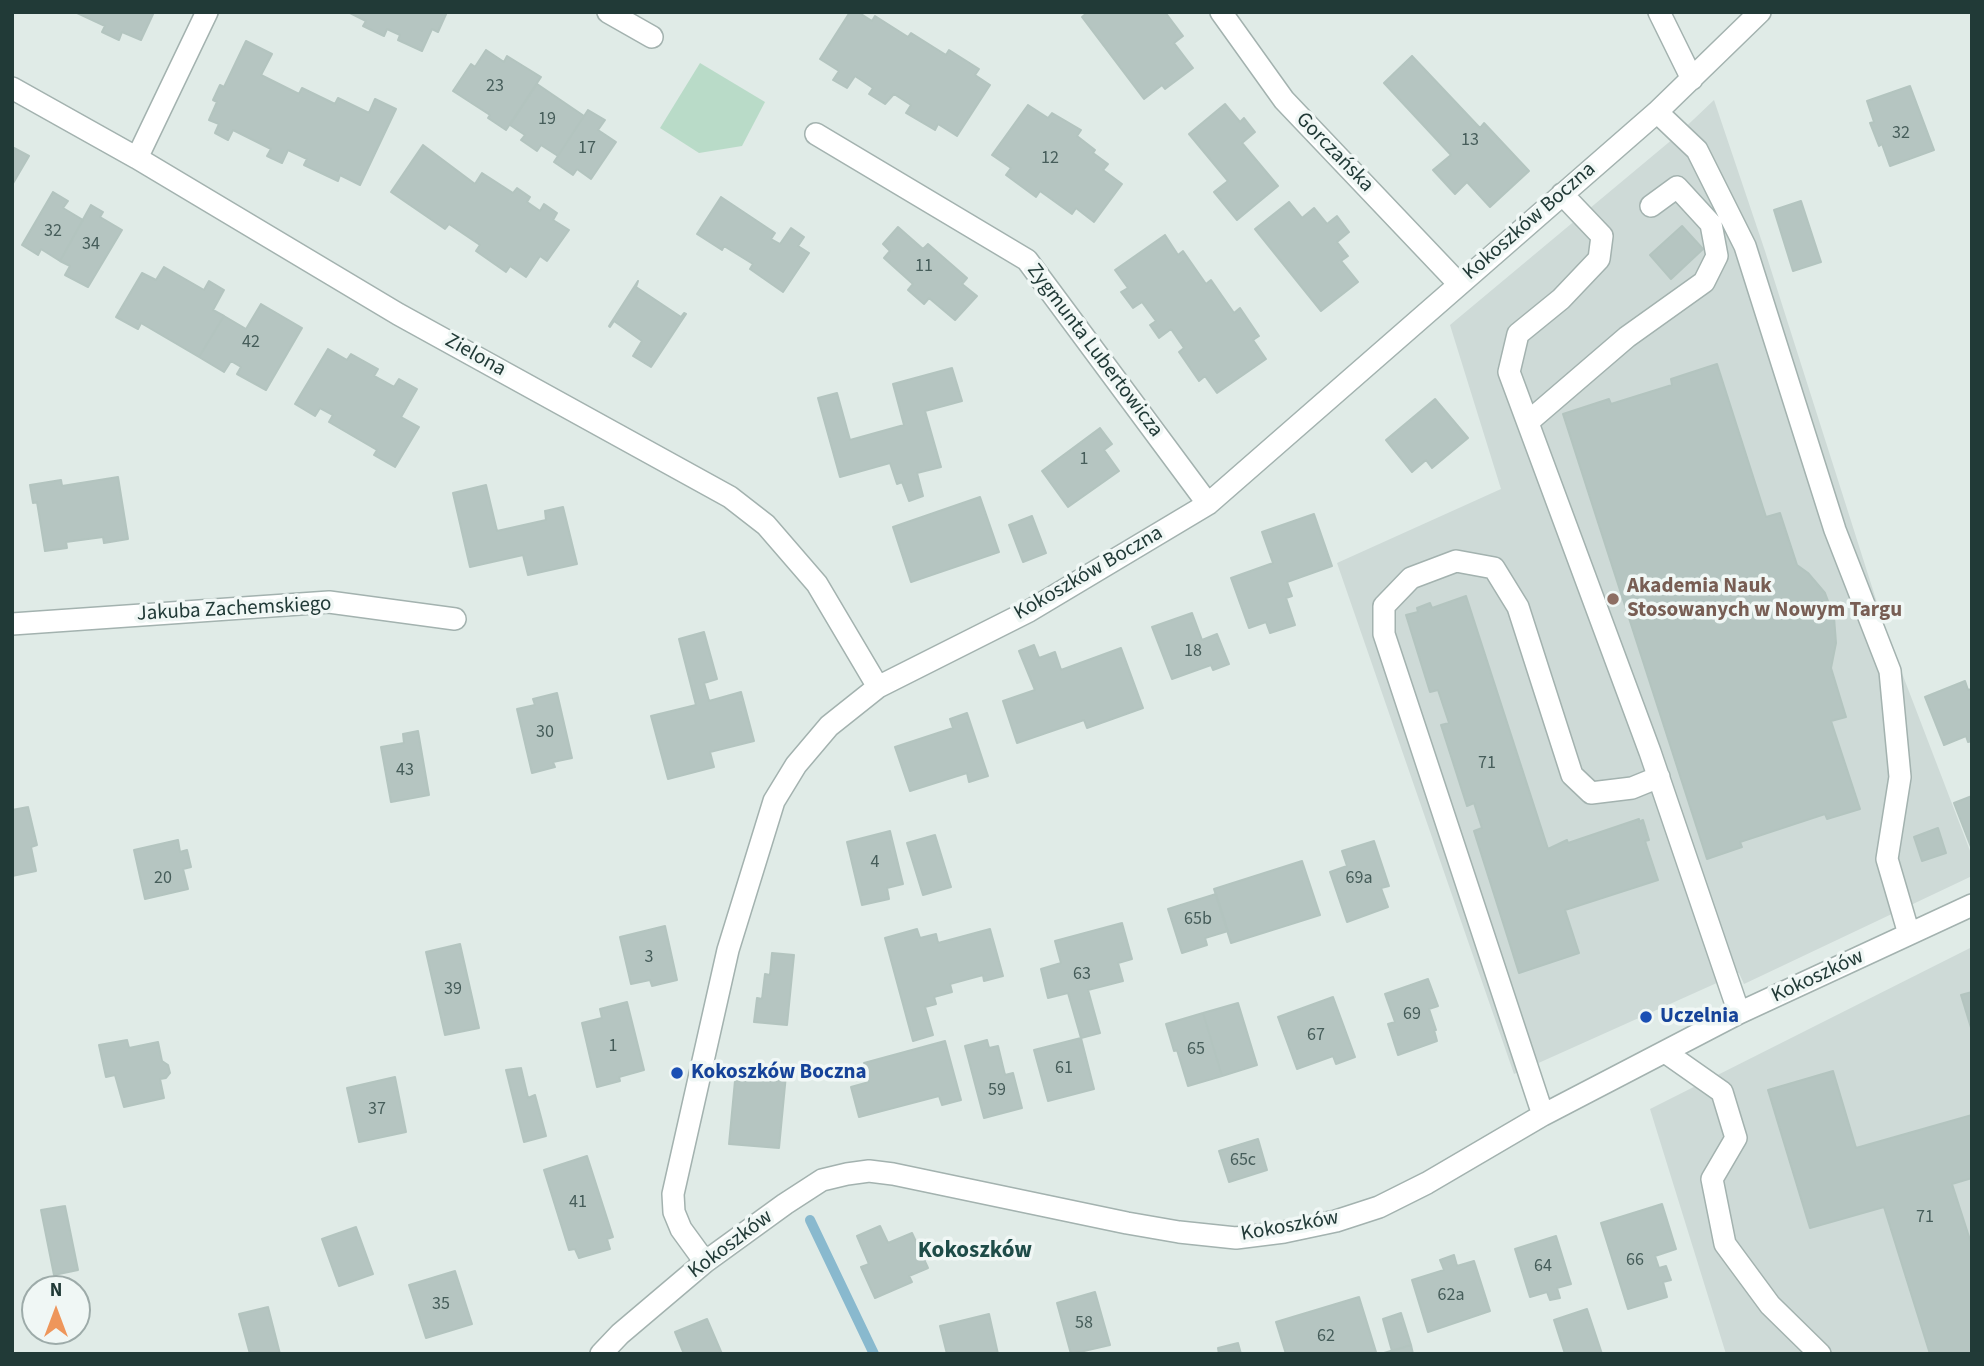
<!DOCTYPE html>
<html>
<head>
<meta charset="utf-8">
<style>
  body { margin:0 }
  #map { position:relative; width:1984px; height:1366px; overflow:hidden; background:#e0ebe7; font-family:"Source Sans 3",sans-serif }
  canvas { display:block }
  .frame { position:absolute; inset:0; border:14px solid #213a37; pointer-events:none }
  .north { position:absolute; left:21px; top:1275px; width:70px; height:70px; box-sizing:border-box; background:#f0f7f5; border:2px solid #9daba9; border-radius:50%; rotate:0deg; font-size:19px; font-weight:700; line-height:28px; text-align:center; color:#213a37 }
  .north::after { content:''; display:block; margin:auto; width:24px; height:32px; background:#ee965b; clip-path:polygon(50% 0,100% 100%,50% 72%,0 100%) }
</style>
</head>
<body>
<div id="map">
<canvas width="1984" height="1366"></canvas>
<div class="frame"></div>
<div class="north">N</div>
</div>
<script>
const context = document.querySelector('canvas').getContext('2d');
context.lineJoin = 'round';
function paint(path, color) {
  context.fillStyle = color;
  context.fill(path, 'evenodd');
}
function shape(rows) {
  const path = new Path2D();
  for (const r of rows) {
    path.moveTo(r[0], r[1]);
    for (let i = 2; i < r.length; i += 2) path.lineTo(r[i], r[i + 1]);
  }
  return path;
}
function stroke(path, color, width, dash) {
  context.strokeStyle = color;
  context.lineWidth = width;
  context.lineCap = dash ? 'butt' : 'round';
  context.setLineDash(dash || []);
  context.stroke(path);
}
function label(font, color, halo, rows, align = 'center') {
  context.font = font + ' "Source Sans 3",sans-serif';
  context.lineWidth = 7;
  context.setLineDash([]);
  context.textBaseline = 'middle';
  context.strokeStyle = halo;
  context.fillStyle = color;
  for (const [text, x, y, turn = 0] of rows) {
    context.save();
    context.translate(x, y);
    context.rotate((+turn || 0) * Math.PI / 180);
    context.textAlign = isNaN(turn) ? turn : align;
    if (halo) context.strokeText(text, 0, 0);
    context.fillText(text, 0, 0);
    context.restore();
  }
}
const built = shape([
  [1714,100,1765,251,1887,634,1972,856,1972,876,1744,984,1739,973,1514,1074,1337,563,1501,489,1450,325,1674,138],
  [1972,947,1972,1354,1726,1354,1650,1109]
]);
const green = shape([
  [700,63,765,102,742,146,699,153,660,128]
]);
const stream = shape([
  [810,1220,874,1354]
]);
const building = shape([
  [75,12,154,12,141,40,122,32,119,40,102,32,105,26,75,12],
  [348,12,447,12,438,32,432,29,422,51,398,40,400,35,387,29,384,36,363,26,366,21,348,12],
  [850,12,858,12,872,21,875,16,908,37,911,33,946,55,949,50,979,69,975,75,990,85,957,136,938,124,935,130,906,113,911,105,894,94,885,104,869,94,873,88,855,76,847,88,833,80,839,71,820,59,850,12],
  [1088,12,1165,12,1183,36,1174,43,1193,68,1165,89,1162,85,1144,99,1082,17,1088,12],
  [246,41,272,54,261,75,299,94,302,88,335,104,338,98,369,113,375,99,396,109,360,185,340,175,338,181,304,165,307,159,288,150,282,163,267,156,271,149,233,130,228,140,215,133,219,124,209,120,217,102,213,100,220,85,224,87,246,41],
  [486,50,504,62,507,56,541,77,506,130,488,118,490,115,453,91,471,64,475,67,486,50],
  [1412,56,1480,128,1484,123,1529,171,1490,207,1467,182,1455,194,1433,170,1451,155,1384,83,1412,56],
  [537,84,584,116,558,156,541,145,537,151,521,140,525,135,510,125,537,84],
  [1910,86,1934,150,1890,166,1882,144,1879,146,1870,123,1874,122,1867,101,1910,86],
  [1225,104,1240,122,1244,118,1255,132,1242,143,1278,186,1237,220,1214,192,1228,181,1189,134,1225,104],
  [1028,105,1048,118,1052,113,1081,130,1077,136,1095,150,1093,153,1108,164,1103,170,1122,184,1094,222,1076,208,1072,214,1040,191,1036,197,1006,175,1011,168,992,155,1028,105],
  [588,110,605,120,598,130,616,142,591,179,577,169,573,175,554,162,588,110],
  [423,145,475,184,482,173,513,193,517,188,530,197,527,202,540,211,544,204,557,213,553,220,569,230,547,261,540,256,526,277,510,266,506,272,476,251,480,245,449,224,445,229,391,192,423,145],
  [14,148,29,156,12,185,12,151,14,148],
  [53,192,68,201,63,208,83,220,60,261,41,249,38,255,22,245,53,192],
  [721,197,775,233,771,239,780,244,791,228,804,237,798,246,809,253,783,292,750,269,753,264,724,246,722,250,697,234,721,197],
  [1801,201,1821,262,1793,271,1774,210,1801,201],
  [1289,202,1302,218,1314,208,1327,224,1337,216,1349,232,1337,242,1348,256,1341,261,1358,282,1321,311,1255,229,1289,202],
  [91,205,103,212,100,217,122,230,88,287,65,275,70,266,60,261,91,205],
  [1682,226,1703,249,1671,279,1650,255,1682,226],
  [898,227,923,249,928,244,967,278,962,284,977,296,955,320,929,298,924,304,908,290,913,284,884,258,890,251,883,244,898,227],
  [1165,235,1178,255,1183,251,1206,284,1211,280,1234,313,1240,308,1259,336,1253,340,1266,359,1217,393,1205,376,1199,381,1179,352,1184,348,1171,329,1159,338,1150,325,1156,321,1142,302,1133,308,1121,292,1128,288,1115,270,1165,235],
  [164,267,204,290,209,281,224,290,213,310,224,316,199,357,141,323,138,329,116,317,142,273,156,280,164,267],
  [638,281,636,287,681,317,684,313,686,314,651,367,633,356,642,341,614,321,610,327,609,326,638,281],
  [261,304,302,328,266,390,237,374,241,367,231,361,224,372,199,357,224,316,246,329,261,304],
  [328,349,347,360,351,354,378,369,374,376,394,387,399,379,417,389,401,417,419,427,395,467,374,455,377,450,329,422,333,415,320,408,315,416,295,404,328,349],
  [1717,364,1766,517,1780,513,1797,565,1808,573,1825,593,1834,617,1836,643,1831,668,1846,717,1831,721,1860,809,1827,819,1825,814,1740,842,1742,847,1707,859,1563,414,1609,399,1611,404,1672,385,1671,379,1717,364],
  [952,368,962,401,925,411,941,467,917,473,923,496,909,501,902,482,897,484,890,463,840,477,818,398,837,393,850,440,904,425,893,384,952,368],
  [1435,399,1468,438,1432,468,1426,460,1412,472,1386,440,1435,399],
  [1100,428,1112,444,1104,450,1119,471,1068,507,1042,471,1100,428],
  [118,477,128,539,104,543,103,537,66,542,67,548,45,551,37,502,33,503,30,485,61,480,62,486,118,477],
  [486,485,497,531,546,520,545,511,563,507,577,564,528,575,523,555,470,567,453,493,486,485],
  [980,497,999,552,911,582,893,527,980,497],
  [1314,514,1332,566,1287,582,1292,596,1286,598,1295,625,1270,633,1266,622,1249,628,1231,578,1273,563,1262,532,1314,514],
  [1032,516,1046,553,1023,562,1009,525,1032,516],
  [1466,596,1548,849,1567,840,1568,843,1639,819,1639,822,1643,820,1649,840,1645,841,1658,880,1565,910,1579,953,1519,973,1474,831,1482,828,1474,803,1467,806,1441,725,1449,723,1438,690,1430,692,1406,615,1418,612,1417,608,1430,603,1432,608,1466,596],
  [1192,613,1202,640,1217,634,1229,664,1213,670,1211,665,1172,679,1152,627,1192,613],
  [704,632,717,679,704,683,709,701,741,692,754,741,710,752,714,767,668,779,651,716,696,705,679,639,704,632],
  [1034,645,1039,658,1055,652,1061,670,1121,648,1143,708,1087,728,1084,720,1017,743,1003,701,1035,690,1019,651,1034,645],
  [1965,681,1968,690,1972,689,1972,741,1968,742,1966,736,1944,745,1925,697,1965,681],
  [557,693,572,758,553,762,555,767,532,773,517,709,535,705,533,699,557,693],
  [967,713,988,776,969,782,967,773,910,791,895,747,953,728,950,719,967,713],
  [418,731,429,795,391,802,381,747,404,743,403,734,418,731],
  [1972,796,1972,847,1971,847,1954,803,1972,796],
  [28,807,37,845,31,847,36,871,12,876,12,810,28,807],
  [1938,828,1946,853,1922,861,1914,837,1938,828],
  [890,831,903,884,887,888,889,899,862,905,847,842,890,831],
  [935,835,951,887,923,895,907,843,935,835],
  [178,840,180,852,187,850,191,867,183,869,188,889,145,899,134,850,178,840],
  [1374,841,1389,886,1381,888,1388,907,1347,922,1330,872,1347,866,1342,851,1374,841],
  [1302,861,1320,915,1231,943,1214,889,1302,861],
  [1216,894,1228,931,1205,938,1207,945,1182,953,1168,909,1216,894],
  [1122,923,1132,959,1118,963,1123,981,1088,990,1100,1033,1081,1038,1068,993,1048,998,1041,969,1061,963,1055,941,1122,923],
  [665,926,677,980,652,986,650,980,631,984,620,937,665,926],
  [917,929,920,938,936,934,938,943,990,929,1003,976,984,981,983,975,950,984,952,992,934,997,936,1004,925,1007,933,1035,913,1041,885,938,917,929],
  [460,944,479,1028,445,1035,426,952,460,944],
  [772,953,794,955,787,1025,754,1022,757,998,762,999,765,974,770,975,772,953],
  [1428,979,1438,1006,1429,1009,1436,1030,1434,1030,1437,1041,1398,1055,1388,1024,1395,1022,1385,994,1428,979],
  [1972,992,1972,1031,1961,995,1972,992],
  [1333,997,1355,1057,1336,1064,1333,1056,1297,1069,1278,1017,1333,997],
  [627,1002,644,1070,619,1077,620,1081,597,1087,582,1023,602,1018,600,1009,627,1002],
  [1238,1003,1257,1065,1222,1076,1203,1013,1238,1003],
  [1203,1013,1222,1076,1188,1086,1177,1050,1174,1051,1166,1024,1203,1013],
  [1081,1038,1094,1089,1048,1101,1034,1050,1081,1038],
  [127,1040,129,1048,158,1042,162,1061,168,1065,170,1073,166,1078,160,1079,164,1098,124,1107,115,1075,106,1077,99,1045,127,1040],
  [987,1040,989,1048,998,1046,1005,1075,1013,1073,1022,1108,984,1118,965,1046,987,1040],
  [945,1041,961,1100,942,1105,939,1096,859,1117,851,1087,869,1082,864,1063,945,1041],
  [521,1068,528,1098,535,1095,546,1136,524,1142,506,1070,521,1068],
  [736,1070,786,1075,779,1148,729,1144,736,1070],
  [1833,1071,1856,1148,1972,1115,1972,1178,1952,1184,1972,1246,1972,1354,1930,1354,1884,1207,1810,1228,1768,1090,1833,1071],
  [395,1077,406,1132,359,1142,347,1088,395,1077],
  [1258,1139,1267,1170,1229,1182,1219,1151,1258,1139],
  [587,1156,613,1237,607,1239,610,1249,579,1258,575,1249,569,1250,544,1170,587,1156],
  [1662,1204,1676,1249,1655,1256,1659,1268,1666,1266,1671,1280,1663,1282,1667,1297,1628,1309,1601,1223,1662,1204],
  [65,1206,78,1270,54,1275,41,1210,65,1206],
  [880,1226,888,1243,912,1233,928,1268,909,1276,912,1282,875,1298,861,1267,869,1264,857,1236,880,1226],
  [356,1227,373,1274,339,1286,322,1239,356,1227],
  [1556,1236,1571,1284,1557,1288,1560,1298,1550,1300,1547,1292,1530,1297,1515,1249,1556,1236],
  [1454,1255,1457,1266,1474,1261,1490,1311,1428,1332,1412,1280,1444,1270,1440,1260,1454,1255],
  [455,1271,472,1324,426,1338,409,1285,455,1271],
  [1095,1292,1110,1345,1071,1354,1057,1303,1095,1292],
  [1359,1297,1376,1352,1286,1354,1276,1322,1359,1297],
  [268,1307,280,1354,250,1354,239,1314,268,1307],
  [1587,1309,1602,1354,1565,1354,1554,1320,1587,1309],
  [1401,1313,1411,1345,1392,1351,1383,1319,1401,1313],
  [989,1314,998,1354,947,1354,940,1326,989,1314],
  [707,1319,722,1354,684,1354,675,1332,707,1319],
  [1238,1343,1241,1354,1219,1354,1218,1348,1238,1343],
  [1411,1345,1413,1354,1384,1354,1384,1353,1411,1345]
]);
const minor = shape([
  [608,12,652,37],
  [1221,12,1284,100,1459,284],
  [1659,12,1692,79],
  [12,88,137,158,398,314,730,497,766,525,817,584,878,687],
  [1657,112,1697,150,1745,246,1835,530,1890,671,1900,777,1887,859,1909,934],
  [816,134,1027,260,1208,504],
  [137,158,207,12],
  [1562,194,1602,236,1599,259,1561,299,1518,334,1509,372,1650,752,1739,1013],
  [1528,422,1627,337,1704,282,1717,256,1711,224,1677,187,1651,206],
  [12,624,329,602,455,619],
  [1665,1052,1722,1092,1736,1138,1712,1179,1725,1244,1770,1305,1820,1354],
  [1543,1115,1384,634,1384,606,1411,578,1456,561,1494,568,1518,607,1572,775,1591,793,1632,788,1659,777],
  [705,1262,681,1229,674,1212,673,1194,728,950,774,801,796,765,829,726,878,687,1029,611,1208,504,1657,112,1760,12],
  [601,1354,620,1334,705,1262,785,1204,822,1180,847,1174,869,1171,893,1174,1127,1223,1179,1232,1236,1238,1284,1232,1336,1221,1379,1207,1427,1183,1543,1115,1739,1013,1972,905]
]);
const markers = [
  [1613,599,7,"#8d6e63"],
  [1646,1017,7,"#1a4fb4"],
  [677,1073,7,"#1a4fb4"]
];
const numberNames = [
  ["23",495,87],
  ["19",547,120],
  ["32",1901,134],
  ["13",1470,141],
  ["17",587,149],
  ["12",1050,159],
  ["32",53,232],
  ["34",91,245],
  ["11",924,267],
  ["42",251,343],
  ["1",1084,460],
  ["18",1193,652],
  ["30",545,733],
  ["71",1487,764],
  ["43",405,771],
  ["4",875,863],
  ["20",163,879],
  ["69a",1359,879],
  ["65b",1198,920],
  ["3",649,958],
  ["63",1082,975],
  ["39",453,990],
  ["69",1412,1015],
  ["67",1316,1036],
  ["1",613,1047],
  ["65",1196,1050],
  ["61",1064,1069],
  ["59",997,1091],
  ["37",377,1110],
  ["65c",1243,1161],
  ["41",578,1203],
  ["71",1925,1218],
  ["66",1635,1261],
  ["64",1543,1267],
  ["62a",1451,1296],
  ["35",441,1305],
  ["58",1084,1324],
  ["62",1326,1337]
];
const streetNames = [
  ["Gorczańska",1334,153,46],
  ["Kokoszków Boczna",1530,222,-41],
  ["Zygmunta Lubertowicza",1094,351,53],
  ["Zielona",475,356,29],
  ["Kokoszków Boczna",1089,574,-30],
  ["Jakuba Zachemskiego",234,610,-3],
  ["Kokoszków",1818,977,-25],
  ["Kokoszków",1290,1227,-10],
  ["Kokoszków",731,1245,-37]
];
const educationNames = [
  ["Akademia Nauk",1627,587],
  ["Stosowanych w Nowym Targu",1627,611]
];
const transitNames = [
  ["Uczelnia",1660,1017],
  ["Kokoszków Boczna",691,1073]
];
const neighbourhoodNames = [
  ["Kokoszków",975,1252]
];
paint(built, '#cedad7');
paint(green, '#b9dbc8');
stroke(stream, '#89b9ce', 10);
paint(building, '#b5c5c1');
stroke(building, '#b3c4bf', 2);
stroke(minor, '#a3b2af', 24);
stroke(minor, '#fff', 21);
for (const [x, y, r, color] of markers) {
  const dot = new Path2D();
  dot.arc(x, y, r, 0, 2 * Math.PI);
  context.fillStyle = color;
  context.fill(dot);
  stroke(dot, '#f0f7f5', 2.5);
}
label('18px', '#465d5a', null, numberNames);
label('21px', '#213a37', '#f0f7f5', streetNames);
label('bold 21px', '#785e54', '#f0f7f5', educationNames, 'left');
label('bold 21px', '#164399', '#f0f7f5', transitNames, 'left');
label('bold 23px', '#1e4c48', '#f0f7f5', neighbourhoodNames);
</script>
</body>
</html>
